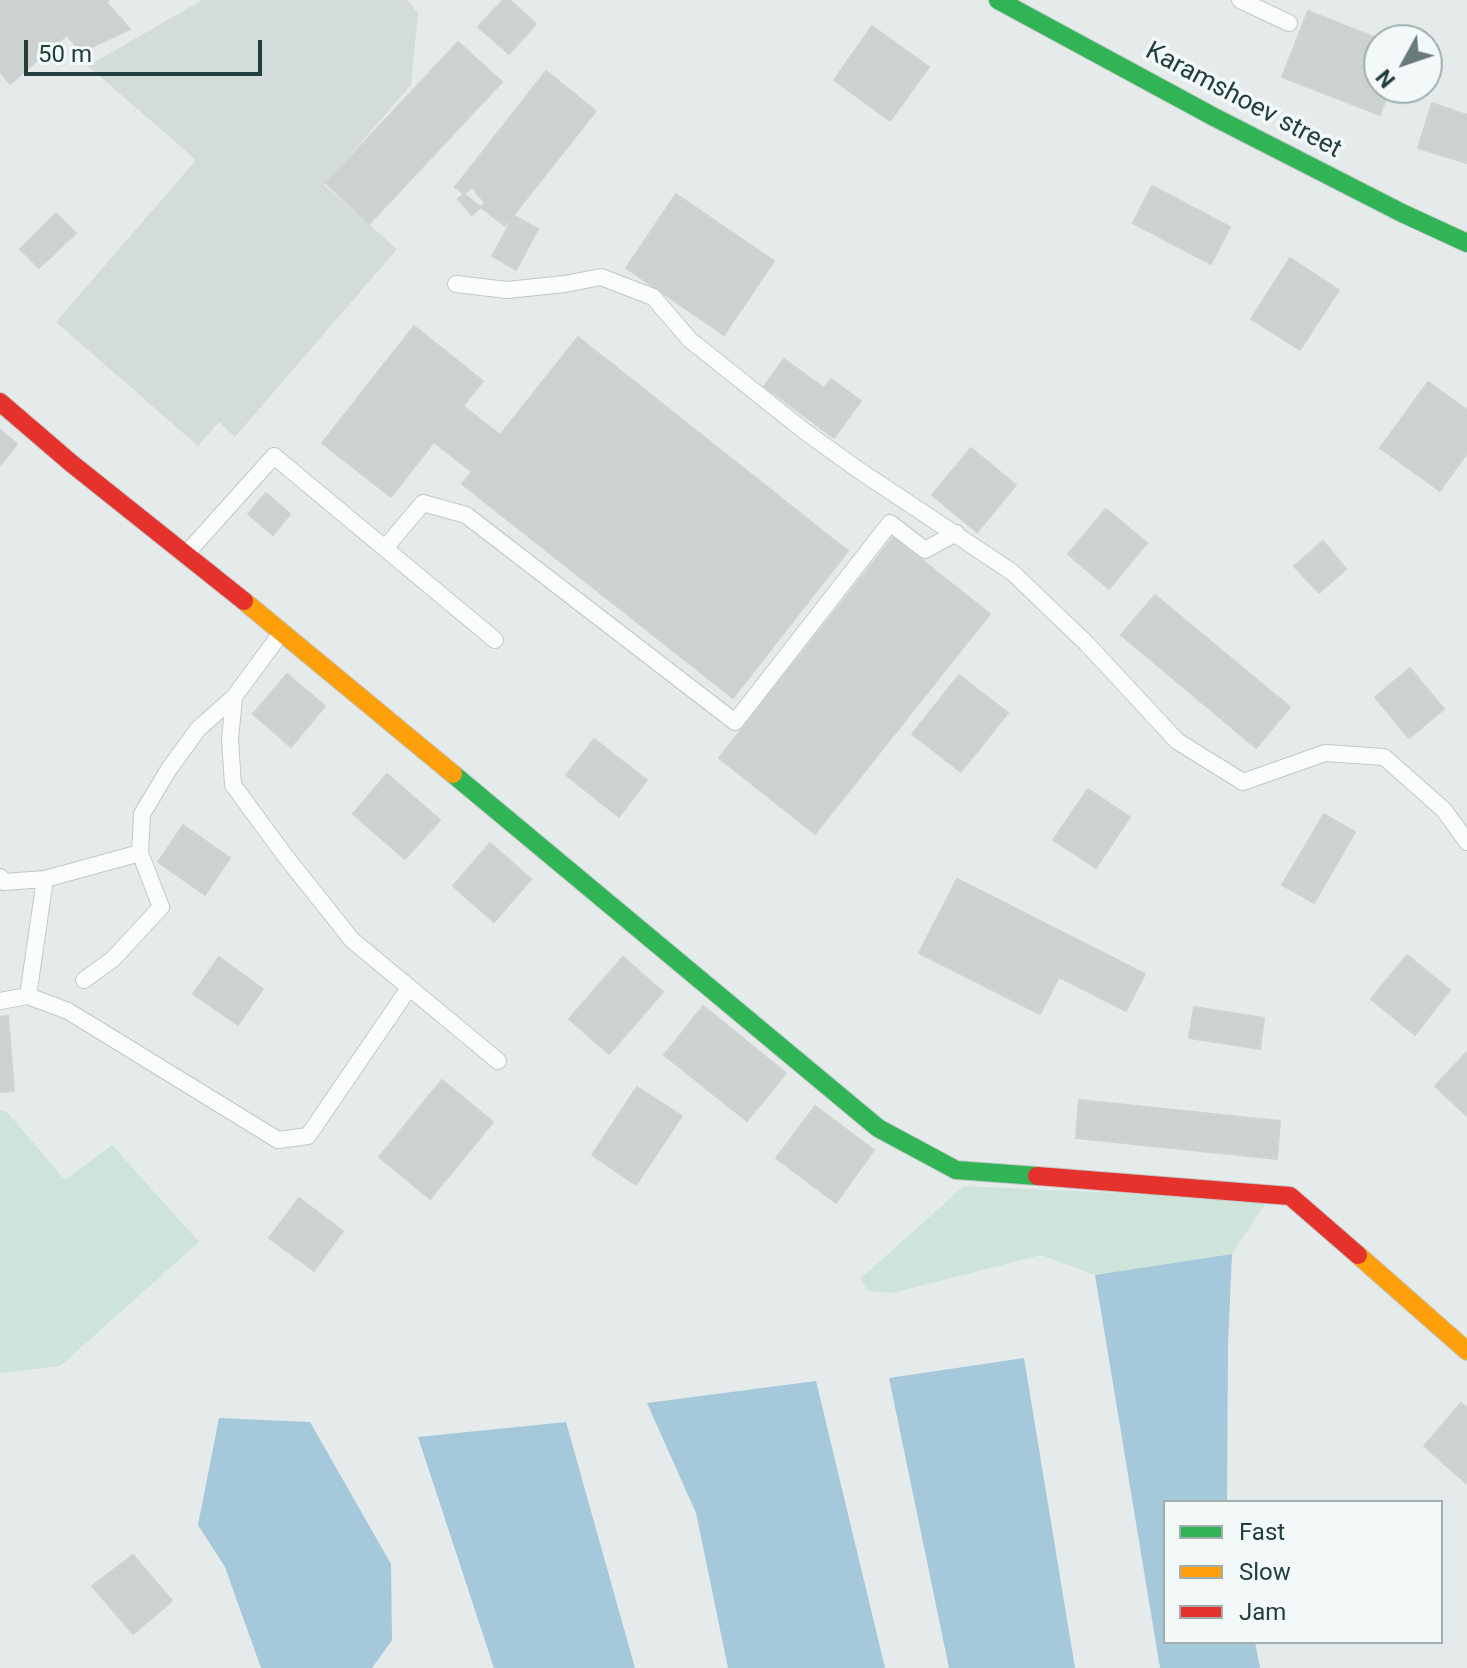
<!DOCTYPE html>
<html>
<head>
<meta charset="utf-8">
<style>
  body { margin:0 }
  #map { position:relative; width:1467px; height:1668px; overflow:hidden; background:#e5ebea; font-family:Roboto,sans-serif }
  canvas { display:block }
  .legend { position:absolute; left:1163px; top:1500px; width:280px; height:144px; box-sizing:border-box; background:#f3f9f8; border:2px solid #9fafad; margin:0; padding:10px 14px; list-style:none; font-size:24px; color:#223f3d }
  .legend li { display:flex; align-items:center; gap:16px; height:40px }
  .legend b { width:40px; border:2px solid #9fafad }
  .north { position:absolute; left:1363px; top:24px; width:80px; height:80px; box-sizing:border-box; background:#f3f9f8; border:2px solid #9fafad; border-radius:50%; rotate:230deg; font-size:22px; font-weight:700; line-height:32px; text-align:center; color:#223f3d }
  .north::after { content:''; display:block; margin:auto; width:28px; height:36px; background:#667b7a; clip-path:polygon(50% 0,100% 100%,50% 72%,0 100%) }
  .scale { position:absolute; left:24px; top:40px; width:238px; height:36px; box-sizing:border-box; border:4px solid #223f3d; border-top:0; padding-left:10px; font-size:24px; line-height:28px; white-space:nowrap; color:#223f3d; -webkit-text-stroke:6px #f3f9f8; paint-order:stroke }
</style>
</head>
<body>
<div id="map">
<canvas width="1467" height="1668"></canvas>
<ul class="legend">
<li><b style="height:10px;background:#30b455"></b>Fast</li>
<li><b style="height:10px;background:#ff9f0a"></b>Slow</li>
<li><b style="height:10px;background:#e5322d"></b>Jam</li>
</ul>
<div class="north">N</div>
<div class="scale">50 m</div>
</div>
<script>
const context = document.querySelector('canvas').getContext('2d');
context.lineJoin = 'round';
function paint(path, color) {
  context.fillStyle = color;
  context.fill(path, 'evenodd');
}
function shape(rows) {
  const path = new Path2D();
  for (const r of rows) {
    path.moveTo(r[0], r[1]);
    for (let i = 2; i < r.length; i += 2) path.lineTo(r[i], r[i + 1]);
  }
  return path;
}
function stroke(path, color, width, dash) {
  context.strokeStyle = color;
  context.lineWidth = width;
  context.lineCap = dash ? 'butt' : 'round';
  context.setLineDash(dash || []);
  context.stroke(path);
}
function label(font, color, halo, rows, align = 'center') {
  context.font = font + ' Roboto,sans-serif';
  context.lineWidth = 7;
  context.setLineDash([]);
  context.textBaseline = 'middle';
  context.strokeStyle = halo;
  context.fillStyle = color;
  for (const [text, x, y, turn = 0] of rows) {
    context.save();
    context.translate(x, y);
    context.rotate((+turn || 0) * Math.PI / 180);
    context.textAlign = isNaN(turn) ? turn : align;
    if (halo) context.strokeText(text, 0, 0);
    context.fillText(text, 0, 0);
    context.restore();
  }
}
const built = shape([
  [202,0,407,0,418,13,411,85,324,185,397,249,235,437,219,422,198,446,56,322,196,160,88,66]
]);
const green = shape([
  [0,1110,7,1112,65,1180,112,1145,199,1242,60,1366,0,1373],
  [964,1186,1268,1200,1232,1254,1095,1275,1041,1255,892,1293,868,1291,860,1279]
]);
const water = shape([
  [1232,1254,1228,1345,1227,1502,1165,1502,1165,1642,1255,1642,1260,1668,1160,1668,1095,1275],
  [1024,1358,1075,1668,949,1668,889,1378],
  [816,1381,885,1668,728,1668,696,1513,647,1403],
  [219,1418,310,1422,391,1564,392,1640,372,1668,261,1668,225,1567,198,1525],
  [566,1422,635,1668,494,1668,418,1437]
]);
const building = shape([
  [2,0,109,0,106,2,130,29,81,52,67,35,10,84,0,72,0,2,2,0],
  [503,0,510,0,536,24,509,54,478,27,503,0],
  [1308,11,1381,40,1379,40,1379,88,1390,88,1380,115,1282,77,1308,11],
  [872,26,929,67,890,121,834,80,872,26],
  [458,42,502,82,369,224,326,183,458,42],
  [546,71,596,111,505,226,455,187,546,71],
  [1432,103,1467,115,1467,163,1418,148,1432,103],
  [1152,186,1230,227,1211,264,1133,223,1152,186],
  [472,187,485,203,472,215,458,199,472,187],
  [676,194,774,261,724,335,626,268,676,194],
  [56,213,76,233,39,268,20,249,56,213],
  [514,216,538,229,516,270,492,256,514,216],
  [1290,258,1339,290,1300,350,1251,319,1290,258],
  [414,326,483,381,463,406,500,435,578,337,848,551,733,698,462,484,472,472,434,442,391,497,322,443,414,326],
  [784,359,824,388,831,379,861,401,834,438,764,386,784,359],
  [1428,382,1467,410,1467,453,1440,491,1380,448,1428,382],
  [0,430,17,444,0,465,0,430],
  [971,448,1016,485,977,532,932,495,971,448],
  [266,493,290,514,273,535,248,514,266,493],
  [1106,509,1147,543,1109,589,1068,554,1106,509],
  [893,537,990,614,815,834,719,758,893,537],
  [1323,541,1346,569,1319,593,1294,566,1323,541],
  [1155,595,1290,707,1256,748,1121,635,1155,595],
  [1410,668,1444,709,1409,738,1375,697,1410,668],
  [287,674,325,706,291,747,253,714,287,674],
  [959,675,1008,713,961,772,912,734,959,675],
  [594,739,647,780,619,817,566,775,594,739],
  [387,774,440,820,405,859,353,814,387,774],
  [1088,789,1130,817,1096,868,1053,840,1088,789],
  [1324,814,1355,832,1314,903,1282,885,1324,814],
  [183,825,230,858,205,895,158,862,183,825],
  [490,843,531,879,494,922,453,886,490,843],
  [957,879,1145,974,1126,1011,1059,977,1040,1014,919,953,957,879],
  [1407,955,1450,990,1415,1035,1371,999,1407,955],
  [219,957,263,989,238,1025,193,994,219,957],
  [623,957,663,992,609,1054,569,1019,623,957],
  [703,1006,786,1073,747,1121,664,1055,703,1006],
  [1194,1007,1264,1018,1260,1049,1189,1038,1194,1007],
  [8,1016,14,1091,0,1092,0,1017,8,1016],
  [1467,1052,1467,1116,1435,1086,1467,1052],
  [442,1080,493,1122,430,1199,379,1157,442,1080],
  [637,1087,682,1116,636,1185,592,1155,637,1087],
  [1079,1100,1280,1121,1277,1159,1076,1138,1079,1100],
  [815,1106,874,1150,836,1203,776,1158,815,1106],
  [299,1198,343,1231,314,1271,269,1238,299,1198],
  [1461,1403,1467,1408,1467,1484,1424,1446,1461,1403],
  [133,1555,172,1601,133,1634,92,1586,133,1555]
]);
const lane = shape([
  [1240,0,1289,23],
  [456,284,507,290,565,284,601,277,653,297,690,340,803,430,857,469,1012,572,1087,644,1177,741,1243,782,1325,753,1384,757,1444,810,1467,842],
  [385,548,423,503,466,515,735,722,890,523,925,550,956,533],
  [187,553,274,456,495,640],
  [281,633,234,697,230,740,233,785,286,857,352,940,498,1061],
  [140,853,142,814,169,769,198,729,234,697],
  [0,877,4,882,45,879],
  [84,980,113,959,161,907,140,853,45,879,28,996,68,1011,278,1140,308,1136,409,988],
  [0,1001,28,996]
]);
const fast = shape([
  [998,0,1214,117,1402,213,1467,243],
  [453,774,878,1128,956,1170,1037,1176]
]);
const slow = shape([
  [244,601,453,774],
  [1358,1255,1467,1351]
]);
const jam = shape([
  [0,402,71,463,244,601],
  [1037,1176,1290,1196,1358,1255]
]);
const streetNames = [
  ["Karamshoev street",1243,101,28]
];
paint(built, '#d3dcda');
paint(green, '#cee4da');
paint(water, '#a5c8db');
paint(building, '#ccd2d0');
stroke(building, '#ced4d3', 2);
stroke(lane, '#c2c8c7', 18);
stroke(fast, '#c1c8c7', 20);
stroke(slow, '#c1c8c7', 20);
stroke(jam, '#c1c8c7', 20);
stroke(lane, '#fbfcfc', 16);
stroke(fast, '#30b455', 18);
stroke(slow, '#ff9f0a', 18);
stroke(jam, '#e5322d', 18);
label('26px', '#223f3d', '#f3f9f8', streetNames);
</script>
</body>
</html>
